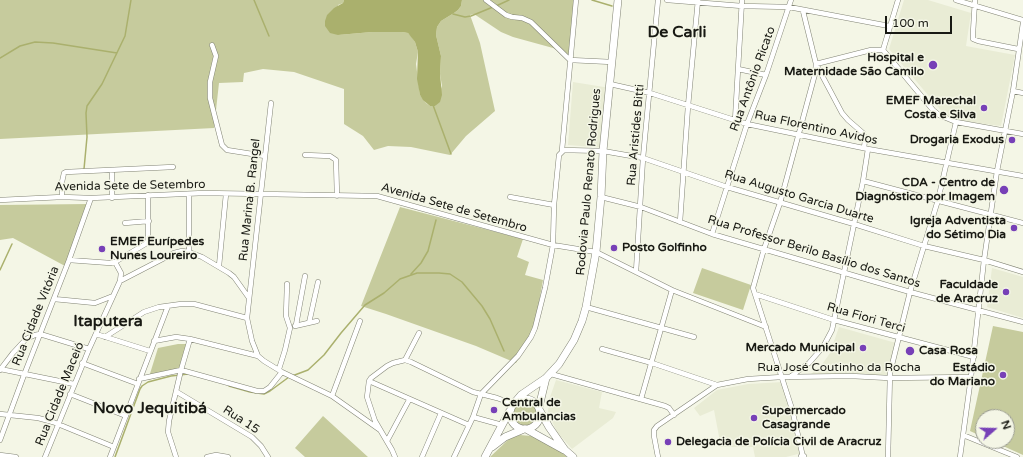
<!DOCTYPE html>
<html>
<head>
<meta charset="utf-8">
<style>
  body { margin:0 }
  #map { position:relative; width:1023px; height:457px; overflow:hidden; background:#f4f6e6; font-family:"Varela Round",sans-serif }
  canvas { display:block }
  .north { position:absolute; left:975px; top:409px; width:40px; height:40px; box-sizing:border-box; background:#f4f6e6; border:1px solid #9c9e92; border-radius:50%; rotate:70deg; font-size:11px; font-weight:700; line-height:16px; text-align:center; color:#181913 }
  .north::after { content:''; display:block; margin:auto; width:14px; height:18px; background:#7740b7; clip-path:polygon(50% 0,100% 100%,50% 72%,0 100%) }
  .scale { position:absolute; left:885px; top:16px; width:67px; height:18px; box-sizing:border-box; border:2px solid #181913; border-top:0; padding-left:5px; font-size:12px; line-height:14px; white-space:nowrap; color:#181913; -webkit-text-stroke:3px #f4f6e6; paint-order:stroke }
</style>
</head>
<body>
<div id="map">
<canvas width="1023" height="457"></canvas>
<div class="north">N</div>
<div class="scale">100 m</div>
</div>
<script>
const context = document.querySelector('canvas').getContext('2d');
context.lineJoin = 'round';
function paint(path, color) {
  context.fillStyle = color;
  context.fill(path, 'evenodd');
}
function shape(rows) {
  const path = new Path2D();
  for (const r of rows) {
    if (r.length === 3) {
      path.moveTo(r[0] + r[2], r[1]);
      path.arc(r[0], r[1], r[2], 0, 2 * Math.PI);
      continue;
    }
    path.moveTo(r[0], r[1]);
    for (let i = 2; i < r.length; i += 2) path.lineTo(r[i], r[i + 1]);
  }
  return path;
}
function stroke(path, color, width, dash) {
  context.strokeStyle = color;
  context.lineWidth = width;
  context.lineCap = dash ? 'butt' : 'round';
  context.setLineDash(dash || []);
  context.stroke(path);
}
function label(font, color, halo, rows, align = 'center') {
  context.font = font + ' "Varela Round",sans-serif';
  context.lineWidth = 3;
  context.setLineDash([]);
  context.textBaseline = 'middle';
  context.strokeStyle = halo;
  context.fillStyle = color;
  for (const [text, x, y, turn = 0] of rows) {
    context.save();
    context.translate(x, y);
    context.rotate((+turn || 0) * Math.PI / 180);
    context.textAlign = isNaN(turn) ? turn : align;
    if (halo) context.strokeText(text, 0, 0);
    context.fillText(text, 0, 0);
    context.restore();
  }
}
const built = shape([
  [904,0,928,0,971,13,966,46,1015,55,1001,126,962,121,944,114,889,49],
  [573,82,610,88,605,148,568,145],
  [992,268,1023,277,1023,318,987,307],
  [839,327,896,343,888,376,811,374,821,366,830,353],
  [556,380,602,392,599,408,616,412,613,418,572,449,557,432,548,412,549,400],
  [783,382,802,453,786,457,755,457,753,447,721,447,714,410,700,416,694,408,717,390,748,384]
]);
const green = shape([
  [0,0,344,0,343,3,338,5,338,35,372,32,402,32,408,33,411,36,415,42,418,52,416,64,420,95,426,103,430,106,435,106,442,86,440,74,441,56,436,35,437,27,441,21,454,13,458,10,461,6,462,0,574,0,570,55,553,48,513,37,501,32,474,14,470,15,480,43,495,111,466,136,450,155,411,147,388,146,374,150,363,136,344,124,344,89,294,72,263,69,244,73,243,82,219,83,214,128,0,139],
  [88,204,65,266,13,238,0,240,0,205],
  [400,207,523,239,517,257,529,262,525,275,543,280,535,325,516,363,476,346,386,314,361,306],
  [702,268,751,285,743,310,693,293],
  [993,326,1023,332,1023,455,992,441,1007,441,1007,417,983,417,983,437,970,431],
  [178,344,187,344,182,370,148,380,158,348],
  [525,414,13],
  [323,416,368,457,305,457,295,448],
  [520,435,531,436,536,438,562,452,567,457,490,457,510,438]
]);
const water = shape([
  [344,0,462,0,461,6,458,10,454,13,441,21,437,27,436,35,441,56,440,74,442,95,440,102,435,106,430,106,423,100,420,95,417,79,418,52,415,42,408,33,402,32,372,32,338,35,330,33,325,26,325,21,327,15,334,8,343,3]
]);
const stream = shape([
  [254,0,269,36],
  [592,0,612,6],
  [496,6,509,0],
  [453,14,465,17,471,16,493,7],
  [0,58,20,46,35,42,53,43,117,53],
  [433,105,451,154],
  [84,169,87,137,86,113,87,106,102,84,125,36,131,0],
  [0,270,12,244],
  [411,274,421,263,428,251,436,220],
  [292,376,308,370,324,355,341,333,365,305,384,293,400,279,417,273,439,273,450,274,462,282,482,306,490,319,504,351],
  [229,386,250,392,264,394,270,391,289,377],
  [115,457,140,389,142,386,148,382,171,376,188,374]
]);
const street = shape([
  [486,0,506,15,512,17,522,18,531,22,570,60,612,62],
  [667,0,742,6,789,7,889,26],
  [956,0,1023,20],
  [975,0,973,33,973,39,978,41,1018,49],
  [803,11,816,64,842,113,848,120,863,133,865,140,864,148],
  [212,45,216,56,210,82,210,98,222,145,227,150,265,156],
  [883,50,898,0],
  [738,69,766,75],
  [610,84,650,93,747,124,868,149,1023,176],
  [1013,91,1023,93],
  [271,103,247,318,252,341,258,356,264,361,282,372,332,396,380,430],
  [735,121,742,0],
  [562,150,576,0],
  [305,155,330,156,336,160,337,196],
  [112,170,112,198],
  [863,181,1023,223],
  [62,197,62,182,64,173,66,172,173,167],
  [510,197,554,205],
  [601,197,641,207,712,234,910,292,1023,322],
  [0,200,62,197,91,198,204,193,377,196,553,245,596,252,672,290,766,327],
  [680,222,688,106,698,0],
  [125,223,149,221],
  [712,234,747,124,766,75,791,0],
  [189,252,189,194],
  [69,260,110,263,115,262,147,243,148,238,148,195],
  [219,266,226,194],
  [636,272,643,158,658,0],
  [120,281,174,253,182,251,189,252,202,257,229,273,234,277,249,298],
  [755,294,834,320,974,357],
  [54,299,95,303,113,296],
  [586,307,694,337],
  [309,323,318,282],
  [296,325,305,276],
  [295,326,317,321],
  [96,334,150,351],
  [105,337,144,312,159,307,181,304,194,304,247,318],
  [154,341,176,337,190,339,258,356],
  [602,349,652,363,717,385],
  [405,360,419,333],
  [82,363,138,384],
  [0,369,74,384],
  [279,369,285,350,290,328,286,316,287,284],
  [0,370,13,353,26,339,35,335,40,334,89,349],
  [551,374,665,406,669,408,674,415],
  [790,377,809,363,823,347,832,330,863,181,868,149],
  [139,379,181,370,257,391,264,391,270,387,282,372],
  [369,381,469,425],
  [177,392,252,437,261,446,268,457],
  [70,394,126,416],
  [332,396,360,321],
  [641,399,672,290],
  [0,414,38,418,53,422,114,447],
  [473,417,502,425],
  [963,435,1017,457],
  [0,440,24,375,69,260,91,198],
  [387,441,409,400],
  [0,455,16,457],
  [45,457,89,349,120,281,121,273,115,262],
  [110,457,168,306],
  [176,457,168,432,169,421,181,370,190,339],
  [207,457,216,455,228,457],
  [395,457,392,450,375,421,367,397,369,381,371,378,387,366,393,363,405,360,411,362,473,392,497,398,513,404],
  [422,457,441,413],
  [454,457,473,417,481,394,518,356,531,337,535,328,545,288,553,245,554,205,559,155,564,150,603,151,643,158,727,187,854,224,924,246,984,260,1023,272],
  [658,457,654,436,654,430,657,426,717,385,748,379,782,377,851,376,889,378,971,377],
  [803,457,792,409,753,288,764,249,780,203,815,74,816,64,871,50,883,50,933,110,939,115,956,122,1023,134],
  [888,457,890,373,910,292,938,200,956,122],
  [960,457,971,377,984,260,997,171,1013,91,1023,23]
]);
const primary = shape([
  [525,414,15],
  [515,402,521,395,546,378,559,364,574,340,582,321,586,307,596,252,601,197,603,151,618,0],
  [539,407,546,378],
  [540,411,549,427,565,450,573,457],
  [526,429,564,450],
  [492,447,505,437,524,429],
  [485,457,509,412],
  [802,457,803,457]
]);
const markers = [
  [933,65,5,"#7740b7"],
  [984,108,4,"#7740b7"],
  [1012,140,4,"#7740b7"],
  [1004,190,5,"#7740b7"],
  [1014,228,4,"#7740b7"],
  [614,248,4,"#7740b7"],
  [102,249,4,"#7740b7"],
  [1006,292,4,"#7740b7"],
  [863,348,4,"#7740b7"],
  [910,351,5,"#7740b7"],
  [1003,375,4,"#7740b7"],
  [494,410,4,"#7740b7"],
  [754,418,4,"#7740b7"],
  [668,442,4,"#7740b7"]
];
const poiNames = [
  ["Hospital e",924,58],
  ["Maternidade São Camilo",924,72],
  ["EMEF Marechal",976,101],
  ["Costa e Silva",976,115],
  ["Drogaria Exodus",1004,140],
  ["CDA - Centro de",995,183],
  ["Diagnóstico por Imagem",995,197],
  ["Igreja Adventista",1006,221],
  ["do Sétimo Dia",1006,235],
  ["EMEF Eurípedes",110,242,"left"],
  ["Nunes Loureiro",110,256,"left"],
  ["Posto Golfinho",622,248,"left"],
  ["Faculdade",998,285],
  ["de Aracruz",998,299],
  ["Mercado Municipal",855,348],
  ["Casa Rosa",919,351,"left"],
  ["Estádio",995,368],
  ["do Mariano",995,382],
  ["Central de",502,403,"left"],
  ["Ambulancias",502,417,"left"],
  ["Supermercado",762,411,"left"],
  ["Casagrande",762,425,"left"],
  ["Delegacia de Polícia Civil de Aracruz",676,442,"left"]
];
const streetNames = [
  ["Rua Antônio Ricato",753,79,-70],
  ["Rua Florentino Avidos",816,128,12],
  ["Rua Aristides Bitti",636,135,-85],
  ["Rodovia Paulo Renato Rodrigues",589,182,-85],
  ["Avenida Sete de Setembro",130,186,-1],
  ["Rua Augusto Garcia Duarte",799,197,17],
  ["Rua Marina B. Rangel",250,200,-84],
  ["Avenida Sete de Setembro",454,208,16],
  ["Rua Professor Berilo Basílio dos Santos",814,252,17],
  ["Rua Cidade Vitória",36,316,-68],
  ["Rua Fiori Terci",866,318,16],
  ["Rua José Coutinho da Rocha",839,368],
  ["Rua Cidade Maceió",60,394,-68],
  ["Rua 15",241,420,33]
];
const districtNames = [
  ["De Carli",677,33],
  ["Itaputera",108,322],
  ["Novo Jequitibá",150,409]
];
paint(built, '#e9ecd5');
paint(green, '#c6cb9d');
paint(water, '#aab06d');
stroke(stream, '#aab06d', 1.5);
stroke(street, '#828475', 5.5);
stroke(primary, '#828475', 8);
stroke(street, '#fff', 4.5);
stroke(primary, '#fff', 7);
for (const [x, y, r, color] of markers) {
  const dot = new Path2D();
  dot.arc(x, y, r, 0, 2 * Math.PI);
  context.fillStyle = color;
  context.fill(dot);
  stroke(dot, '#f4f6e6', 1.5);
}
label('bold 12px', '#181913', '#f4f6e6', poiNames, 'right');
label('12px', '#181913', '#f4f6e6', streetNames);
label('bold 16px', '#181913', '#f4f6e6', districtNames);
</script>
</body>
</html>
